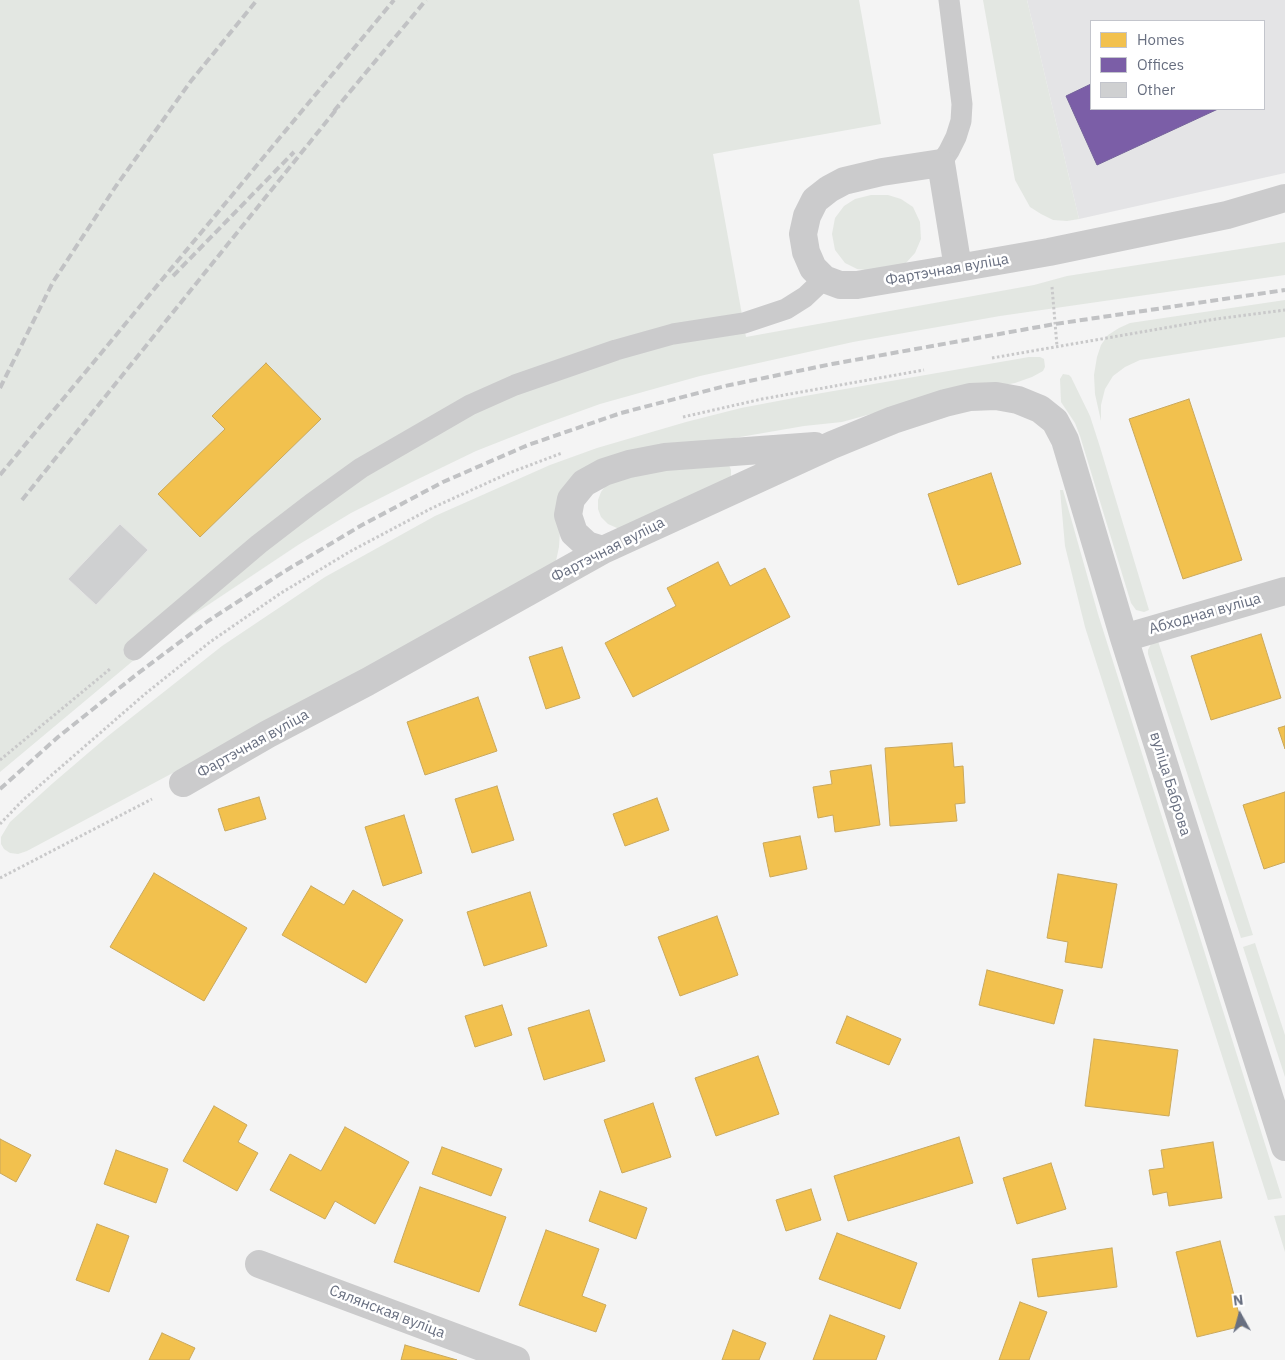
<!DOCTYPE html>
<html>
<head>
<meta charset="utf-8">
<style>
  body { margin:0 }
  #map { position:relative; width:1285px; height:1360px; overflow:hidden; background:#f4f4f4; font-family:"IBM Plex Sans",sans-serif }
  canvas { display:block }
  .legend { position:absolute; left:1090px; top:20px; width:175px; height:90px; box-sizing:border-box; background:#fff; border:1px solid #c3c5cc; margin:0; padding:6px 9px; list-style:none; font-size:15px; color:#686f80 }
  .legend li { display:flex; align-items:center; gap:10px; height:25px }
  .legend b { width:25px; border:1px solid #c3c5cc }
  .north { position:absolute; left:1215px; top:1290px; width:50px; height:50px; -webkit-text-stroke:4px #fff; paint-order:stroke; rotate:353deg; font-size:14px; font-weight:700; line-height:20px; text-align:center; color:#686f80 }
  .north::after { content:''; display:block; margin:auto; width:18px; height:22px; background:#686f80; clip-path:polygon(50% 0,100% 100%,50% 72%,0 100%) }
</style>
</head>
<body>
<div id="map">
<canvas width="1285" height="1360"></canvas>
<ul class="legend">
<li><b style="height:14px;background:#f2c14e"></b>Homes</li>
<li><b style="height:14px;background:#7b5ea7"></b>Offices</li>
<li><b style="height:14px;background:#cfd0d1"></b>Other</li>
</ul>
<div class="north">N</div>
</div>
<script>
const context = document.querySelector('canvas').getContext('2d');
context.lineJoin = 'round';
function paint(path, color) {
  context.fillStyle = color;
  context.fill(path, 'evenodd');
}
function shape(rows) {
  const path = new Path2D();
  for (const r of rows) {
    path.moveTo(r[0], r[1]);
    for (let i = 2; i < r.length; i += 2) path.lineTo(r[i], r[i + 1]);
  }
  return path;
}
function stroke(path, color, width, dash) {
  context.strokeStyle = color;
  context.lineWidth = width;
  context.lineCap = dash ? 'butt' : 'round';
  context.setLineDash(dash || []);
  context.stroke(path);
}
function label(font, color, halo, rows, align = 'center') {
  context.font = font + ' "IBM Plex Sans",sans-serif';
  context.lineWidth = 5;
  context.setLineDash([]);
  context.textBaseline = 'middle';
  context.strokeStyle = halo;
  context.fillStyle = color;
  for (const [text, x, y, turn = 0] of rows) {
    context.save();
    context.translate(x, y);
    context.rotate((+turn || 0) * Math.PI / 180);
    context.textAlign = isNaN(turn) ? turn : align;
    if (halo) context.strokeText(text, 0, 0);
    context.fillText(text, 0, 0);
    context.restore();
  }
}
const built = shape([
  [1027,0,1285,0,1285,173,1079,219],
  [1091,21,1264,21,1264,109,1091,109]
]);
const green = shape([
  [0,0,859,0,881,124,713,154,746,337,1034,285,1067,276,1285,242,1285,275,1000,316,853,342,700,376,600,404,542,425,476,451,414,481,351,513,298,545,193,615,134,660,0,772],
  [983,0,1027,0,1079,219,1067,221,1053,220,1041,214,1030,207,1015,180],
  [871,195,888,195,901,199,913,207,920,222,921,239,915,253,905,264,875,271,857,269,845,263,835,250,832,234,835,218,844,206,855,199],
  [1285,300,1285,337,1140,360,1125,367,1113,376,1105,389,1101,405,1101,421,1095,394,1094,375,1097,357,1101,345,1108,335,1119,328,1130,323],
  [1029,357,1040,357,1044,359,1045,367,1043,371,1032,377,1015,383,918,401,842,422,804,426,618,458,560,531,559,547,556,561,537,578,27,851,18,854,10,853,4,849,1,844,1,837,10,822,53,783,108,736,222,646,325,577,435,516,550,465,597,448,686,422,741,408,799,397],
  [1063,374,1069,375,1071,377,1090,416,1100,447,1149,610,1144,612,1136,610,1131,603,1080,436,1075,423,1061,402,1060,379],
  [729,465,731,470,731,477,629,528,617,528,608,524,601,517,598,509,598,500,601,492,606,485,640,470],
  [1060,490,1063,490,1098,614,1282,1198,1268,1200,1085,627,1065,546],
  [1158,641,1253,935,1241,938,1148,654,1148,650,1151,644],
  [1255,943,1285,1035,1285,1077,1243,947],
  [1285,1215,1285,1252,1274,1216]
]);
const homes = shape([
  [266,363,321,419,200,537,158,494,225,429,212,416,266,363],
  [1189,399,1242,560,1183,579,1129,419,1189,399],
  [991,473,1021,564,958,585,928,494,991,473],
  [718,562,730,586,765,568,790,617,633,697,605,643,676,606,667,588,718,562],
  [1261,634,1281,698,1211,720,1191,656,1261,634],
  [562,647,580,698,546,709,529,657,562,647],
  [478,697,497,751,425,775,407,722,478,697],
  [1285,726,1285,749,1278,728,1285,726],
  [952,743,954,767,963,766,965,803,955,804,957,821,890,826,885,748,952,743],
  [871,765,880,825,835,832,833,815,818,818,813,787,832,784,830,771,871,765],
  [497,786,514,840,472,853,455,799,497,786],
  [1285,792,1285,862,1264,869,1243,805,1285,792],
  [259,797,266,819,225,831,218,809,259,797],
  [657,798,669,830,625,846,613,814,657,798],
  [404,815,422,873,383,886,365,827,404,815],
  [800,836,807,869,770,877,763,843,800,836],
  [154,873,247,928,204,1001,110,947,154,873],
  [1058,874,1117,884,1102,968,1065,962,1068,942,1047,938,1058,874],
  [311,886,344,905,353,890,403,920,366,983,282,935,311,886],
  [530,892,547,946,484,966,467,912,530,892],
  [717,916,738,975,680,996,658,937,717,916],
  [987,970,1063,990,1054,1024,979,1005,987,970],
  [502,1005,512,1035,475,1047,465,1016,502,1005],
  [589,1010,605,1061,544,1080,528,1028,589,1010],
  [847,1016,901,1039,889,1065,836,1043,847,1016],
  [1094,1039,1178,1050,1169,1116,1085,1106,1094,1039],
  [758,1056,779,1114,716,1136,695,1078,758,1056],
  [653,1103,671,1157,622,1173,604,1120,653,1103],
  [214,1106,247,1125,238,1142,258,1153,237,1191,183,1161,214,1106],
  [345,1127,409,1162,375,1224,335,1201,325,1219,270,1190,290,1154,321,1171,345,1127],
  [959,1137,973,1183,848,1221,834,1176,959,1137],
  [0,1139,31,1155,16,1182,0,1173,0,1139],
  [1213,1142,1222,1198,1169,1206,1167,1192,1153,1195,1149,1170,1164,1168,1161,1150,1213,1142],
  [442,1147,502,1169,491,1196,432,1174,442,1147],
  [116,1150,168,1169,156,1203,104,1184,116,1150],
  [1051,1163,1066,1209,1017,1224,1003,1178,1051,1163],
  [420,1187,506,1217,479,1292,394,1262,420,1187],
  [811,1189,821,1220,786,1231,776,1200,811,1189],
  [600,1191,647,1208,636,1239,589,1221,600,1191],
  [97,1224,129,1236,109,1292,76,1280,97,1224],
  [546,1230,599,1249,582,1296,606,1305,596,1332,519,1305,546,1230],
  [837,1233,917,1263,900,1309,819,1279,837,1233],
  [1220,1241,1242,1326,1197,1337,1176,1252,1220,1241],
  [1112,1248,1117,1287,1038,1297,1032,1259,1112,1248],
  [1020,1302,1047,1312,1029,1360,999,1360,1020,1302],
  [830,1315,885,1336,876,1360,813,1360,830,1315],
  [733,1330,766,1343,759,1360,722,1360,733,1330],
  [162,1333,195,1348,189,1360,149,1360,162,1333],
  [405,1345,457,1360,401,1360,405,1345]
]);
const offices = shape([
  [1091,84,1091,109,1218,109,1097,165,1066,96,1091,84]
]);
const building = shape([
  [120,524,148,550,96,605,68,579,120,524]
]);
const path = shape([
  [1052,287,1057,346],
  [992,358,1216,319,1285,310],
  [683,417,762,399,924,370],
  [0,760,110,669],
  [0,824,23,800,145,694,210,642,281,593,351,551,432,508,509,473,562,453],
  [0,878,152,799]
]);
const service = shape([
  [941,163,949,151,956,137,961,121,962,104,949,0],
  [134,650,259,544,311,504,361,468,470,405,515,385,616,350,673,334,744,323,786,309,805,297,824,279]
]);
const minor = shape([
  [958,268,941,163,882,172,844,181,829,189,815,200,807,216,803,234,806,252,813,268,824,279,840,285,857,285,958,268,1049,252,1227,215,1285,198],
  [603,550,587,545,574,533,568,515,571,499,584,483,604,472,629,464,665,457,815,446],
  [1124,638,1285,591],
  [183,783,268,734,367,682,603,550,832,445,893,420,945,403,970,397,996,396,1018,400,1040,409,1055,421,1065,440,1124,638,1285,1147],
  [259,1264,516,1360]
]);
const rail = shape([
  [334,111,426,0],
  [173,276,294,152],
  [0,388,53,282,116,186,191,81,257,0],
  [0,475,394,0],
  [22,500,339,106],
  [0,789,58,737,137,674,208,621,285,571,362,525,443,482,528,445,621,413,725,386,832,364,1055,324,1285,290]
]);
const streetNames = [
  ["Фартэчная вуліца",947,270,-10],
  ["Фартэчная вуліца",608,550,-27],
  ["Абходная вуліца",1205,614,-16],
  ["Фартэчная вуліца",253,744,-29],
  ["вуліца Баброва",1170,784,73],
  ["Сялянская вуліца",387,1312,21]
];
paint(built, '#e4e4e6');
paint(green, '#e3e7e2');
paint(homes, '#f2c14e');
stroke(homes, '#c9a85d', 1);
paint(offices, '#7b5ea7');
stroke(offices, '#75639b', 1);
paint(building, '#cfd0d1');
stroke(building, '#e4e4e4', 1);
stroke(path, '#c9c9ca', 3, [2.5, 2.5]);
stroke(service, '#cbcbcc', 21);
stroke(minor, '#cbcbcc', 28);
stroke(rail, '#c1c2c4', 4, [8, 4]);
label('15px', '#686f80', '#fff', streetNames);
</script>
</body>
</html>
